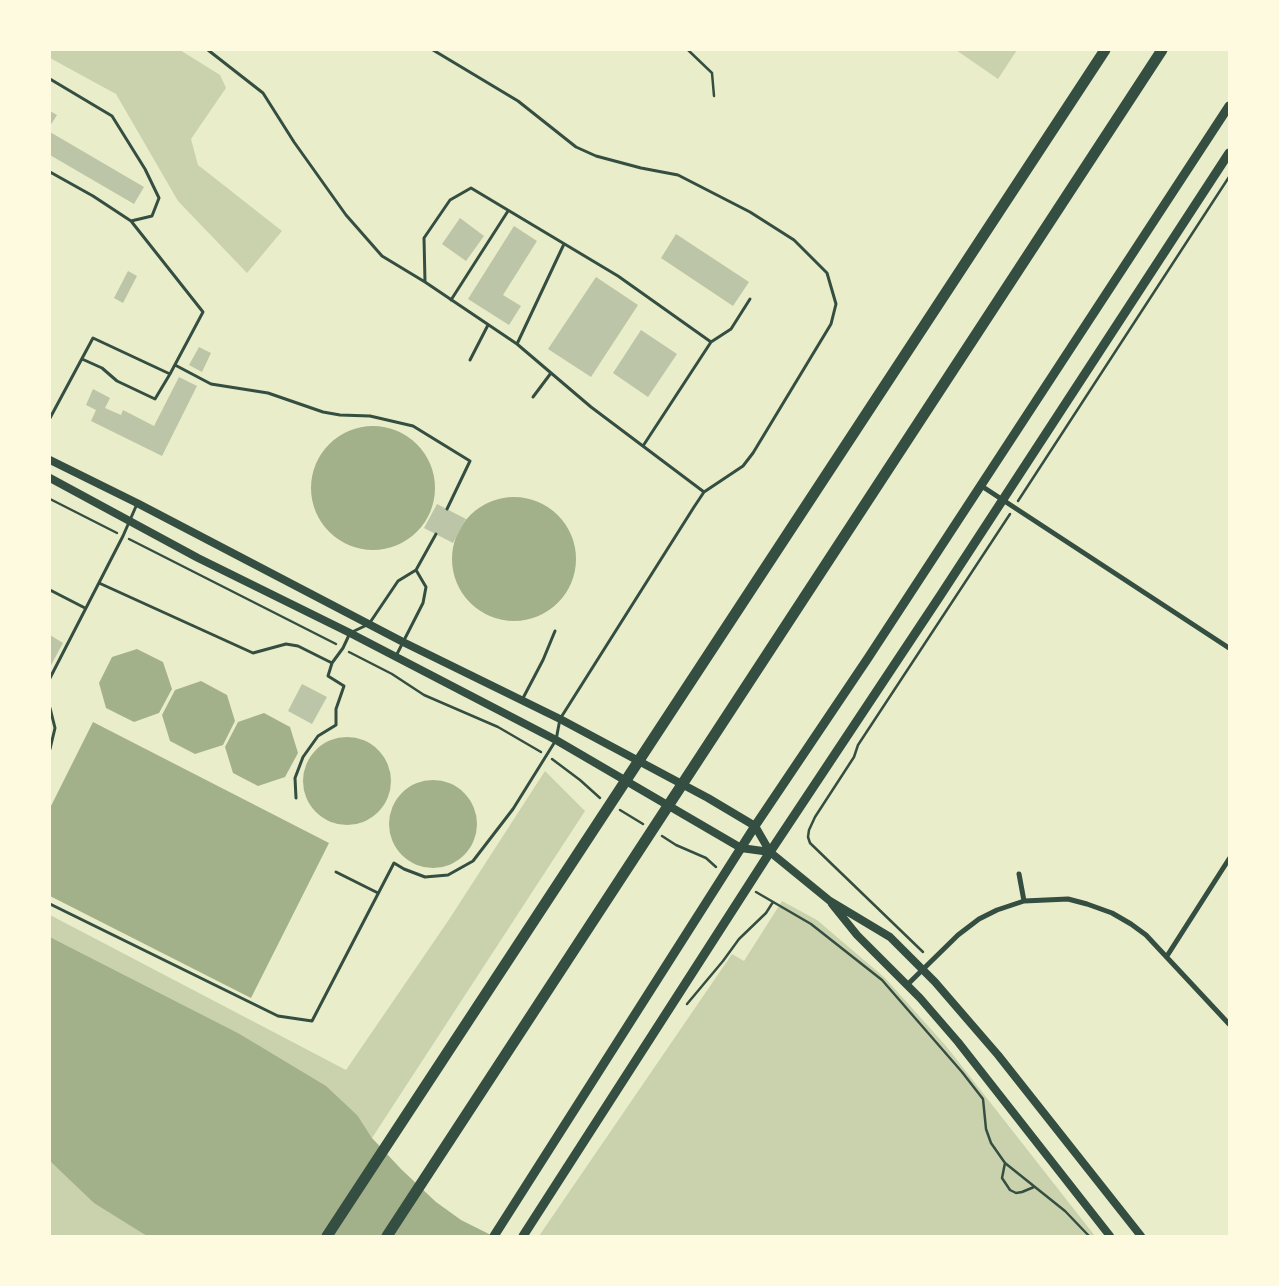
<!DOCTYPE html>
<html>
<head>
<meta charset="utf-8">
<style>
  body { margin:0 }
  #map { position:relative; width:1279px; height:1286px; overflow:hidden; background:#e9edc9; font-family:"PT Serif",serif }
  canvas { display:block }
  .frame { position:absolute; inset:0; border:51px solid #fefae0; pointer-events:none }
</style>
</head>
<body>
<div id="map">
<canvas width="1279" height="1286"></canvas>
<div class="frame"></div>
</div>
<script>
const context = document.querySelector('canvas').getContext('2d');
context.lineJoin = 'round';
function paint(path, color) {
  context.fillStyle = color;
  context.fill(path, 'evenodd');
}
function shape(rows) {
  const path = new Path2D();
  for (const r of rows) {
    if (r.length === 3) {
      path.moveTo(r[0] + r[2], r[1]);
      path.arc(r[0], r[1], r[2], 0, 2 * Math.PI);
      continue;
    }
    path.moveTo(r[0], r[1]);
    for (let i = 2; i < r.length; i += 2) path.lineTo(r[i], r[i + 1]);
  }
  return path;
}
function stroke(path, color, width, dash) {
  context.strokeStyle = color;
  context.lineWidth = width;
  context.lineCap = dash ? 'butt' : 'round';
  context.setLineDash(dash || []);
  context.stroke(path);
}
const green = shape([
  [50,50,180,50,220,75,226,88,191,139,198,165,282,231,247,273,178,201,116,94,50,58],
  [956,50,1017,50,998,79],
  [545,771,585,811,372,1138,358,1116,238,1033,50,937,50,915,346,1070,448,921],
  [782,901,817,920,885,978,946,1046,1095,1236,539,1236,732,954,744,961],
  [50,1161,136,1228,147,1236,50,1236]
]);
const water = shape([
  [373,488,62],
  [514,559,62],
  [137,649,163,662,172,689,159,713,134,722,106,708,99,683,112,657],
  [201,681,227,695,235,721,223,745,195,754,170,741,162,715,175,690],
  [264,713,290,727,298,753,285,777,258,786,233,773,225,747,238,722],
  [93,722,329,843,251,998,50,896,50,808],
  [347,781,44],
  [433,824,44],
  [50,937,238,1033,326,1086,358,1116,372,1138,401,1169,436,1202,461,1220,493,1236,147,1236,94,1203,50,1161]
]);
const building = shape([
  [50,111,57,115,50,126],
  [50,132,144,187,134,204,50,155],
  [460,218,484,236,466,261,442,244],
  [514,226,537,241,503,295,521,306,509,325,468,299],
  [676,234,749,282,733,306,661,258],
  [128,271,137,276,123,303,114,298],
  [596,277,638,305,591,377,548,349],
  [641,330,677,354,648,397,613,373],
  [199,347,211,353,202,372,189,365],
  [179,377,197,386,162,456,91,421,96,410,86,405,93,389,110,398,105,408,121,415,123,410,154,426],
  [437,504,466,519,453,543,424,528],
  [50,635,63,643,50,667],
  [302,684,327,697,312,724,288,711]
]);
const path = shape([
  [688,50,712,73,714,96],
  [50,499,117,533],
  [1018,501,1229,177],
  [129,539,336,644],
  [349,652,392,674,424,695,498,727,541,752],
  [552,759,580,780,600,798],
  [620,810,643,824],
  [662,836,676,845,706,858,716,867],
  [756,892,811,924,882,980,962,1072,983,1099,986,1129,991,1143,1005,1163,1065,1211,1089,1236],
  [923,952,810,843,808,837,809,830,815,817,854,757,858,745,1010,514],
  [687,1004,723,961,739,939,766,913,773,902],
  [1005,1163,1002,1178,1010,1190,1016,1193,1022,1192,1034,1187]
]);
const service = shape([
  [208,50,263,93,294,142,346,215,382,256,425,282,517,344],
  [50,79,112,116,145,169,159,198,152,216,131,221],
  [50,172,93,196,131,221,203,312,170,374,93,338,50,418],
  [564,244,517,344,591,407,704,492],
  [425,282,424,238,450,200,471,188,618,276,711,342,643,446],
  [451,300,508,211],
  [711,342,731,329,750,299],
  [82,359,102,368,117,381,155,399,170,374],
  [470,360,488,325],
  [175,365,211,384,268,393,323,412,340,415,370,416,413,426,470,461,447,509],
  [533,397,551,373],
  [416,570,436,534],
  [99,583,253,653,286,644,298,646,332,663,328,676,344,686,336,709,336,725,318,736,303,757,295,778,296,798],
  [50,590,85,608],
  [332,663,343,648,350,633,369,624,398,581,416,570,426,587,423,603,396,656],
  [50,678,123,536,137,504],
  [522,700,543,660,555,631],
  [50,708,55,728,50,749],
  [336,872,378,893],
  [50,904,278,1016,312,1021,394,863,404,869,425,877,448,875,473,861,513,809,556,740,560,719,694,507,704,492,743,466,753,453,831,324,836,304,827,273,794,240,750,212,678,175,641,168,596,156,576,147,518,101,433,50]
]);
const minor = shape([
  [980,485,1229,648],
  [1019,874,1024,901],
  [1167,956,1229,859],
  [907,985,958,935,979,919,997,910,1024,901,1068,899,1087,904,1112,913,1131,924,1146,935,1229,1024]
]);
const tertiary = shape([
  [50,460,137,503,403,642,560,719,708,798,755,826,770,852,830,901,890,937,935,982,998,1055,1141,1236],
  [50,478,198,558,350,633,556,740,741,848,770,852],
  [832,904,857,935,920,998,958,1042,1110,1236]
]);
const secondary = shape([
  [494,1236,755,826,868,658,1229,106],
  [523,1236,770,852,940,596,1229,153]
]);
const motorway = shape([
  [327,1236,1105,50],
  [387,1236,1162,50]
]);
paint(green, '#cad2ad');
paint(water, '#a3b18a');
paint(building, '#bcc5a7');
stroke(path, '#344e41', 2.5);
stroke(service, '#344e41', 3);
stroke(minor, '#344e41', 5);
stroke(tertiary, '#344e41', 8);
stroke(secondary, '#344e41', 9);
stroke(motorway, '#344e41', 11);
</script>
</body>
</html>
